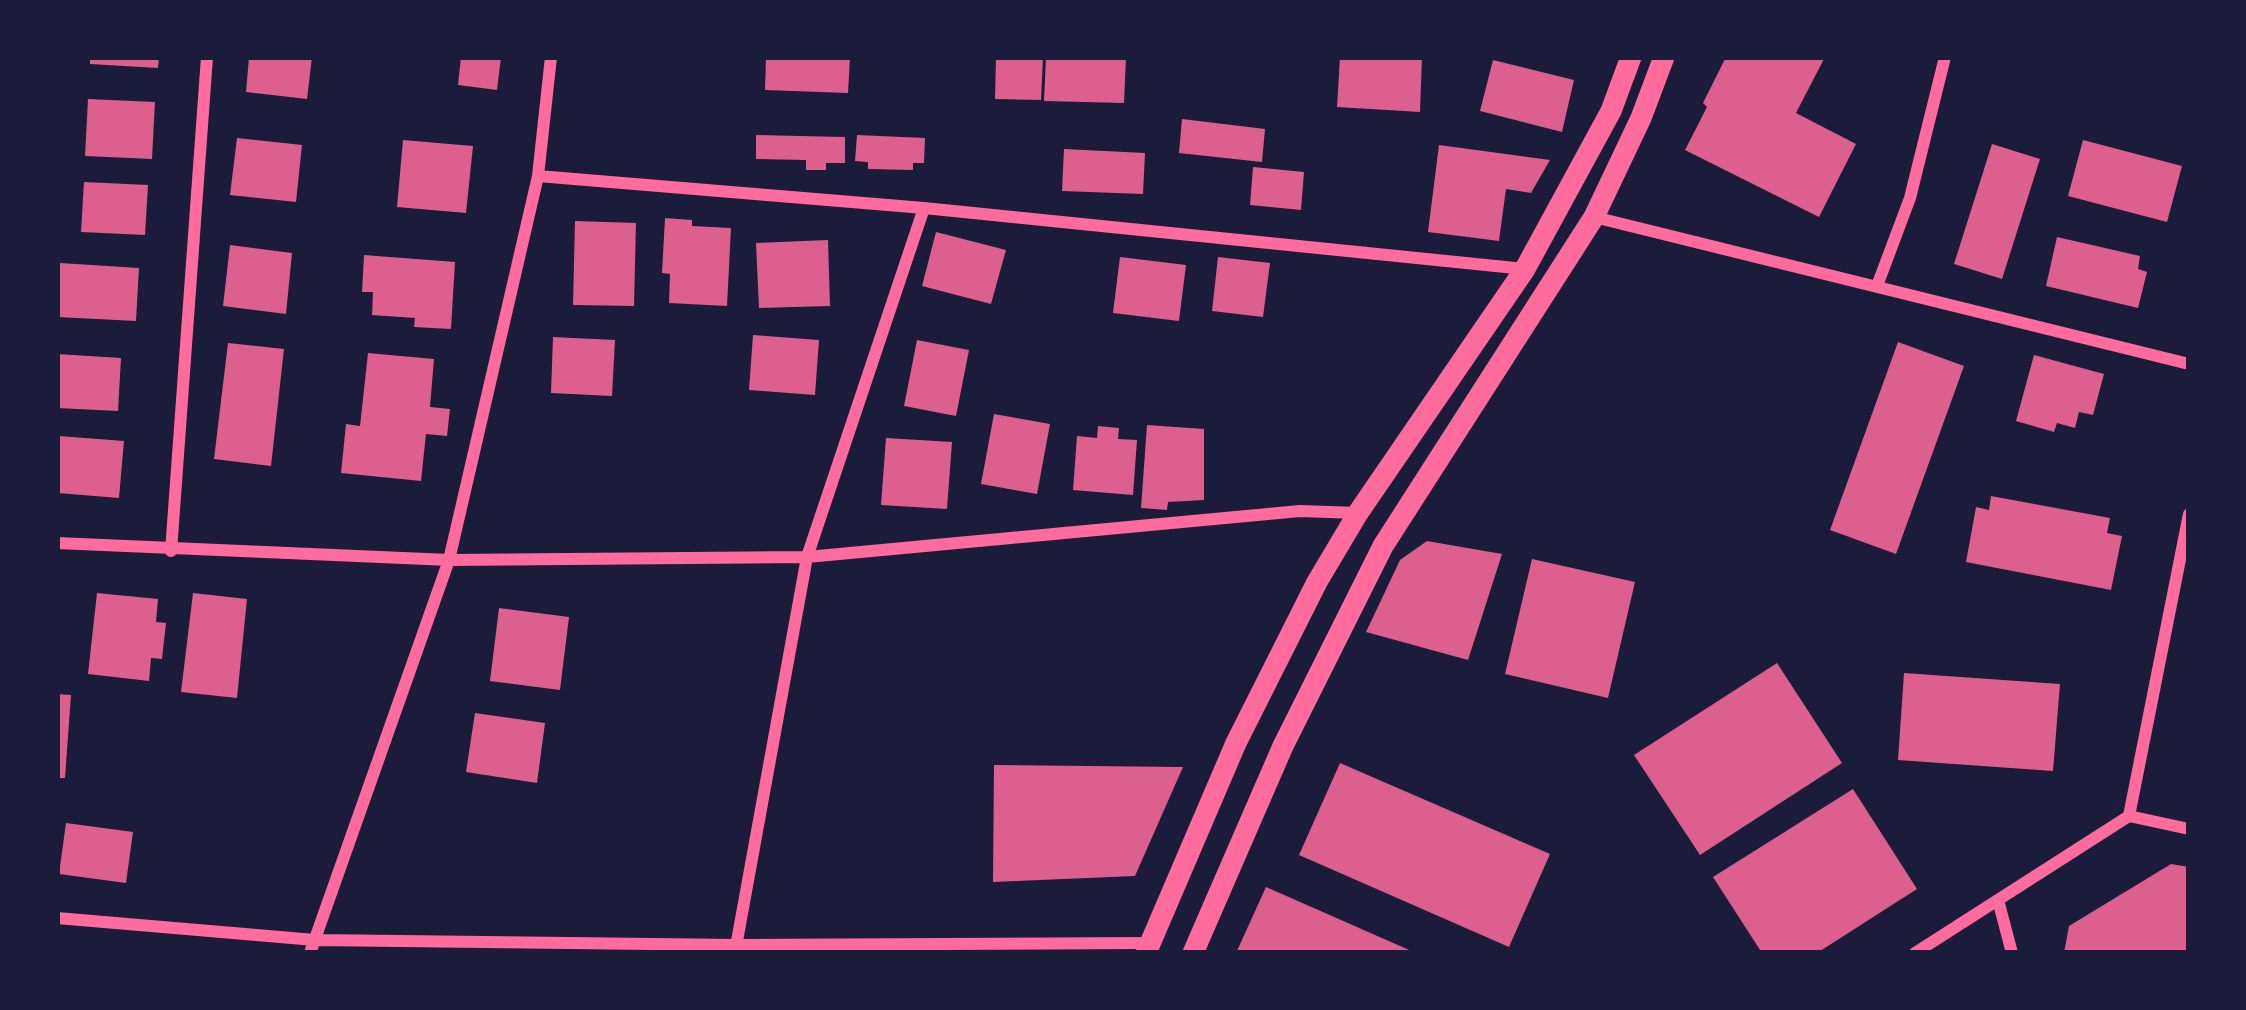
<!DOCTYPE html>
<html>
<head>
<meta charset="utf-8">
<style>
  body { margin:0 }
  #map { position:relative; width:2246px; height:1010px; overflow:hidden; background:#1b1b3a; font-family:Commissioner,sans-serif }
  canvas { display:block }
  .frame { position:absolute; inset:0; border:60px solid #1b1b3a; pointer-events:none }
</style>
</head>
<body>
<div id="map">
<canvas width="2246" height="1010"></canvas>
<div class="frame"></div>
</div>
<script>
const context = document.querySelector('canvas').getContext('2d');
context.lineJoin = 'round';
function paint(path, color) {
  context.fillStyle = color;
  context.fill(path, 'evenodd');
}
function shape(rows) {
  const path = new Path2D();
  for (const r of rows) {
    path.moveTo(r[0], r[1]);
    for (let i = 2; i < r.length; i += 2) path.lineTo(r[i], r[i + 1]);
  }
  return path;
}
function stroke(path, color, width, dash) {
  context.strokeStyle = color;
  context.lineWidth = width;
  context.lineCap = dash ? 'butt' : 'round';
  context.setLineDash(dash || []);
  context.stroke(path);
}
const building = shape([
  [90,57,159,57,158,68,90,64],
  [249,57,312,57,307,99,246,92],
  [461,57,501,57,497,90,458,85],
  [766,57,850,57,848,93,765,90],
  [996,57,1043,57,1041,100,995,99],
  [1046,57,1126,57,1124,103,1044,101],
  [1340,57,1422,57,1420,112,1337,107],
  [1726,57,1825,57,1796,113,1856,144,1819,217,1685,150,1707,107,1703,103],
  [1493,60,1574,80,1562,132,1480,111],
  [88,99,155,102,152,159,85,156],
  [1182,119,1265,129,1262,162,1179,153],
  [756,135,845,137,845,163,826,163,826,170,806,170,806,160,756,159],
  [857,135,925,138,924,163,913,163,913,170,868,169,868,162,855,161],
  [237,138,302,145,296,202,230,195],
  [403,140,473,146,466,213,397,207],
  [2083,140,2182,166,2167,222,2068,196],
  [1992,144,2040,159,2002,279,1954,264],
  [1439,145,1550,160,1531,193,1506,189,1499,241,1428,232],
  [1064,149,1145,153,1143,194,1062,191],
  [1253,167,1304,172,1301,210,1250,205],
  [84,182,148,185,145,235,81,232],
  [665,218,692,220,692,226,731,228,727,306,669,303,670,274,662,273],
  [575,221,636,223,634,306,573,305],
  [936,232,1006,250,991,304,922,286],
  [2057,237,2140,256,2138,269,2147,272,2138,308,2046,286],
  [828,240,830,306,759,308,756,243],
  [230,245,292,253,286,314,223,306],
  [364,255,455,262,451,329,414,327,415,318,372,315,373,292,362,292],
  [1120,257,1186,265,1179,321,1113,313],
  [1218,257,1270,263,1263,317,1212,311],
  [60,263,139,268,136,321,57,317],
  [753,335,819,340,815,395,749,390],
  [553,337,615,340,612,396,551,393],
  [917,340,969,350,956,416,904,406],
  [1898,342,1964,366,1896,554,1830,530],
  [228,343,284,349,271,466,214,459],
  [368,353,434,359,430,407,450,409,447,436,426,434,421,481,341,473,346,424,360,426],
  [57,354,121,358,118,411,57,408],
  [2034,355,2104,374,2093,415,2079,412,2075,428,2057,423,2054,432,2016,421],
  [994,414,1050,424,1037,494,981,484],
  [1147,425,1204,429,1204,500,1168,502,1167,510,1141,508],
  [1098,426,1119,428,1118,439,1137,440,1133,495,1073,490,1077,436,1097,438],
  [59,436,124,441,119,498,57,493],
  [886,438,952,442,947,509,881,505],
  [1991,496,2110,518,2107,533,2122,536,2111,590,1966,562,1976,507,1989,510],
  [1427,541,1502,554,1468,660,1366,632,1400,560],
  [1532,559,1635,582,1608,698,1505,674],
  [97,593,158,599,156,622,166,623,162,659,151,658,149,681,88,674],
  [193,593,247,599,237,698,181,692],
  [499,608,569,617,560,690,490,681],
  [1777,663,1842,763,1700,855,1634,755],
  [1904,673,2060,684,2053,771,1898,760],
  [57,694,71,695,65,778,57,778],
  [475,713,545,723,537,783,466,772],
  [1340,763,1550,854,1509,947,1299,855],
  [994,765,1183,767,1135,876,993,882],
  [1853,789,1917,889,1817,953,1762,953,1713,877],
  [66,823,133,832,126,883,59,874],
  [2171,864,2189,867,2189,953,2064,953,2069,926],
  [1266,887,1416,953,1236,953]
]);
const minor = shape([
  [538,176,924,208,1525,269],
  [1594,217,2189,364],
  [1877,286,1910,198,1945,57],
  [57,543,449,560,807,557,1300,511,1358,513],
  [171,551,207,57],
  [2129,816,2189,514],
  [1998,900,2012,953],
  [57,918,315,940,737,945,1149,943],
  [735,952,807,557,924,208],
  [310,953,449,560,538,176,551,57],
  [1915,953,2129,816,2189,829]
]);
const tertiary = shape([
  [1146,953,1236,743,1317,582,1358,513,1525,269,1611,111,1631,57],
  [1193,953,1283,746,1383,546,1594,217,1641,118,1664,57]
]);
paint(building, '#dd5f8e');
stroke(minor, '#ff6b9d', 12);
stroke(tertiary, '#ff6b9d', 21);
</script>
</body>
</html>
